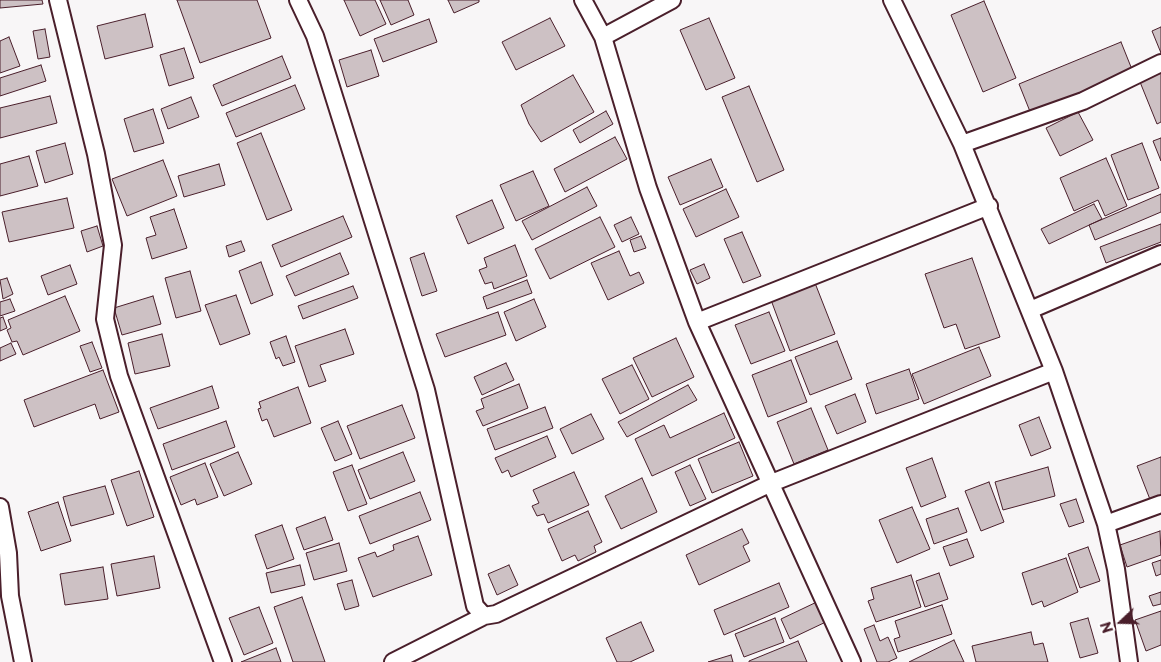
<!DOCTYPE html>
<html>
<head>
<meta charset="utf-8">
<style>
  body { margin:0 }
  #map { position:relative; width:1161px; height:662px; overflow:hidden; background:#f8f6f7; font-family:"Playpen Sans",sans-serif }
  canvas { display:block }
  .north { position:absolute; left:1096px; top:597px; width:50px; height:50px; -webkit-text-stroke:4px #fff; paint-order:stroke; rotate:249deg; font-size:14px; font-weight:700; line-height:20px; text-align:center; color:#4a1f2b }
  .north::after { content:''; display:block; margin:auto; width:18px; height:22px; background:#4a1f2b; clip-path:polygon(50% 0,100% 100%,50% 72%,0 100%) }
</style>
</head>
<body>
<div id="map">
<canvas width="1161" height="662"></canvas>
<div class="north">N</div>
</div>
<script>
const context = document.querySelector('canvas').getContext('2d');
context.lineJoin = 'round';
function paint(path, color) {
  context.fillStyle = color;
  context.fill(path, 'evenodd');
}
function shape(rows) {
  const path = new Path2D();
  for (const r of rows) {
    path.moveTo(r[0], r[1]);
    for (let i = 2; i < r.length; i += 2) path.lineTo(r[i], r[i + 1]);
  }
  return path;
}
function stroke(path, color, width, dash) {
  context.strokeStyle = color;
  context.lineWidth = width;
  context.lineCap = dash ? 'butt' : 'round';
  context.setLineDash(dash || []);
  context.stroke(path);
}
const building = shape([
  [0,0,42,0,43,4,0,8,0,0],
  [177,0,257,0,271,38,200,63,177,0],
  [344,0,375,0,386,24,360,36,344,0],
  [380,0,408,0,414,15,391,25,380,0],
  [448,0,479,0,479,2,454,13,448,0],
  [984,1,1016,78,983,92,951,15,984,1],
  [145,14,153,47,105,59,97,26,145,14],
  [550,18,565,46,516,70,502,42,550,18],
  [709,18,735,78,706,90,680,30,709,18],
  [429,19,437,42,383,62,374,39,429,19],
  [1161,27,1161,53,1152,31,1161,27],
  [45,29,50,57,38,59,33,31,45,29],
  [9,37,20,66,0,73,0,41,9,37],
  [1121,42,1133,72,1031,114,1019,84,1121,42],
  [184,48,194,78,169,86,160,55,184,48],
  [371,50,379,76,347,87,339,60,371,50],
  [282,56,291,78,222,106,213,85,282,56],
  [41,65,46,81,0,96,0,78,41,65],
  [1161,73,1161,122,1157,124,1140,82,1161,73],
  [573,75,594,112,541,142,529,124,521,105,573,75],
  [295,85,305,109,236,137,226,113,295,85],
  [749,86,784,170,757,182,722,97,749,86],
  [50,96,57,123,0,138,0,108,50,96],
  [191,97,199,117,168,129,161,109,191,97],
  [153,109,164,143,134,152,124,119,153,109],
  [606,111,613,124,580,143,573,130,606,111],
  [1078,112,1093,140,1060,156,1046,128,1078,112],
  [261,133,292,210,267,220,237,143,261,133],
  [615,137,627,159,565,192,554,169,615,137],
  [1161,138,1161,161,1153,141,1161,138],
  [65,143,73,174,45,183,36,151,65,143],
  [1142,143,1159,188,1128,200,1111,155,1142,143],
  [29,156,38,186,0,196,0,164,29,156],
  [1106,158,1127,206,1105,216,1098,200,1074,211,1060,178,1106,158],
  [711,159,723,187,680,205,668,177,711,159],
  [163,160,177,196,127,216,112,179,163,160],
  [219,164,225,185,184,197,178,176,219,164],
  [533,171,549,206,516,221,500,185,533,171],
  [587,187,597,206,532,240,522,221,587,187],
  [726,189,739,217,696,237,683,209,726,189],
  [1161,194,1161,212,1095,240,1089,225,1161,194],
  [67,198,74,228,9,242,2,212,67,198],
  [492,200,504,228,468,244,456,216,492,200],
  [1094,204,1102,219,1049,244,1041,229,1094,204],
  [174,209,187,248,152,259,146,238,156,235,150,217,174,209],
  [343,216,352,237,281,267,272,245,343,216],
  [600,217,615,247,550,279,535,249,600,217],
  [631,217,639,234,622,242,614,225,631,217],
  [1161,224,1161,242,1106,263,1100,247,1161,224],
  [97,226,103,246,87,252,81,231,97,226],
  [742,232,761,276,743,283,724,239,742,232],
  [641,236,646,248,634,252,630,240,641,236],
  [241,241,245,251,229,257,226,246,241,241],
  [515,245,527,276,494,289,492,282,485,284,479,270,487,267,484,258,515,245],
  [619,251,630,276,639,272,644,283,608,300,591,263,619,251],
  [340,253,349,274,295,296,286,276,340,253],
  [424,253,437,291,422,296,410,258,424,253],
  [972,258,1000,337,965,349,956,324,944,328,925,274,972,258],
  [261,262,273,295,251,304,239,271,261,262],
  [704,264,710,278,697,284,690,270,704,264],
  [70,265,77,284,48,295,41,276,70,265],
  [190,271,201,311,176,318,165,278,190,271],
  [7,278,13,294,3,299,0,280,7,278],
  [527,280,532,293,487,309,483,297,527,280],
  [815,283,835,334,790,351,771,300,815,283],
  [353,286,358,298,303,319,298,306,353,286],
  [236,295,250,334,220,345,205,305,236,295],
  [65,296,80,331,23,355,17,341,12,342,7,330,11,328,8,320,65,296],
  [153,296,161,324,122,335,114,308,153,296],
  [10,299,15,311,0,316,0,302,10,299],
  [534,299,546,327,516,341,504,312,534,299],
  [498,312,506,335,445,357,436,334,498,312],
  [769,312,785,351,751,364,735,325,769,312],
  [3,317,7,328,0,331,0,318,3,317],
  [345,329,354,354,320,365,326,381,309,387,295,346,345,329],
  [162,334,170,366,135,374,128,343,162,334],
  [286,336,295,362,283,366,279,357,276,359,270,342,286,336],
  [676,338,694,377,652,397,633,358,676,338],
  [837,341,852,379,810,395,795,357,837,341],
  [92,342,102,368,90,372,80,346,92,342],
  [11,343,16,354,0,361,0,348,11,343],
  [979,347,991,376,924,404,912,374,979,347],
  [791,360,807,402,768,417,752,375,791,360],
  [506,363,514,380,482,395,474,377,506,363],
  [632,365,649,399,620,414,602,379,632,365],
  [909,369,919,399,876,414,866,384,909,369],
  [103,370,119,412,100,419,95,404,34,427,24,400,103,370],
  [519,384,528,408,483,426,476,411,484,408,481,399,519,384],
  [688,385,697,400,627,437,618,422,688,385],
  [212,386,219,408,158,429,150,408,212,386],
  [298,387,311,423,274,437,267,419,262,421,258,409,261,408,259,402,298,387],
  [855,394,866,422,837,434,825,406,855,394],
  [402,405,415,438,360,459,347,426,402,405],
  [545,407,553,428,495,450,487,429,545,407],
  [811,408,828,450,794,464,777,422,811,408],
  [724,413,735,438,652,476,635,439,664,425,670,438,724,413],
  [591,414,604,439,572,454,560,429,591,414],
  [1039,417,1051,448,1031,456,1019,425,1039,417],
  [226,421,235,447,172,470,163,444,226,421],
  [338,421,352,454,335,461,321,428,338,421],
  [547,436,556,457,511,477,508,470,502,473,495,458,547,436],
  [739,442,753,476,712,493,698,459,739,442],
  [238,452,252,484,224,496,210,464,238,452],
  [403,452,415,481,370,499,358,470,403,452],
  [1161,457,1161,498,1151,502,1137,466,1161,457],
  [932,458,946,497,921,507,906,468,932,458],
  [205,463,218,497,197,505,195,499,181,505,170,477,205,463],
  [352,465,367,504,348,511,333,472,352,465],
  [690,465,706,499,690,506,675,472,690,465],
  [1048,467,1055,496,1003,510,995,482,1048,467],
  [139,471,154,517,127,526,111,480,139,471],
  [574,472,589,505,548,523,544,514,537,516,532,506,539,503,533,490,574,472],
  [642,478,657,512,621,529,605,496,642,478],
  [989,482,1004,522,981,531,965,491,989,482],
  [105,486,114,514,71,526,63,497,105,486],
  [420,492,431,520,370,544,359,516,420,492],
  [1076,499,1084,522,1069,527,1060,504,1076,499],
  [58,502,71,541,41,551,28,512,58,502],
  [912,507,930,549,897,563,879,520,912,507],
  [958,508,967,532,934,544,926,519,958,508],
  [588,511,602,542,594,546,596,552,578,561,575,555,562,561,548,529,588,511],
  [325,517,333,540,304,550,296,528,325,517],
  [282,525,294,559,267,569,255,535,282,525],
  [742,529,749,543,743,546,750,561,699,585,686,555,742,529],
  [1160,531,1161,555,1127,567,1120,545,1160,531],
  [418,536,432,575,373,597,358,558,375,552,377,557,394,550,393,545,418,536],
  [967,539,974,557,950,566,943,547,967,539],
  [339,543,347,571,314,580,306,553,339,543],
  [1088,547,1100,581,1080,588,1068,554,1088,547],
  [154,556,160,588,117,596,111,564,154,556],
  [1066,558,1078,592,1044,607,1042,601,1032,605,1022,573,1066,558],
  [1161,560,1161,574,1156,576,1152,563,1161,560],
  [300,565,305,585,271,593,266,573,300,565],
  [509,565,518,585,497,595,488,574,509,565],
  [103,567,108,599,65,605,60,574,103,567],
  [939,573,948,599,925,607,916,581,939,573],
  [911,575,921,607,876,622,868,601,874,599,871,588,911,575],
  [352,580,359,606,345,610,337,584,352,580],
  [779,583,789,607,724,635,714,610,779,583],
  [1161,592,1161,604,1153,606,1149,596,1161,592],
  [302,597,325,662,293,662,274,607,302,597],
  [821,600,830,620,790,639,781,619,821,600],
  [942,605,952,634,898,652,894,639,900,637,895,621,942,605],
  [259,607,273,643,244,655,229,618,259,607],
  [1161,611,1161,645,1146,651,1135,620,1161,611],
  [775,618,784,642,744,657,735,634,775,618],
  [1088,618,1098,653,1080,658,1070,623,1088,618],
  [641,622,654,651,630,662,617,662,606,638,641,622],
  [874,625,880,641,888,637,897,658,888,662,877,662,864,629,874,625],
  [1031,632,1034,645,1043,643,1048,662,976,662,972,646,1031,632],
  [954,640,964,662,909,662,954,640],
  [798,641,807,662,749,662,749,661,798,641],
  [276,648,281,662,241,662,276,648],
  [731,655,733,662,708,662,731,655]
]);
const minor = shape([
  [58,0,96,154,113,245,105,319,119,376,223,662],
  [298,0,315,36,426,390,475,606,484,616],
  [583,0,603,37,648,188,697,322,852,662],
  [892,0,962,144,1054,371,1106,524,1116,569,1129,662],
  [603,37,672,0],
  [962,144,1083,101,1161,63],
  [1030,310,1161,254],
  [697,322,989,206],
  [0,507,8,553,10,596,23,662],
  [1106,524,1161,504],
  [393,662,484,616,496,614,769,484,1054,371]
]);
paint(building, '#cdc1c4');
stroke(building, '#4a1f2b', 1);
stroke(minor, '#4a1f2b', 20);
stroke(minor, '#fff', 16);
</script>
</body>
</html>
